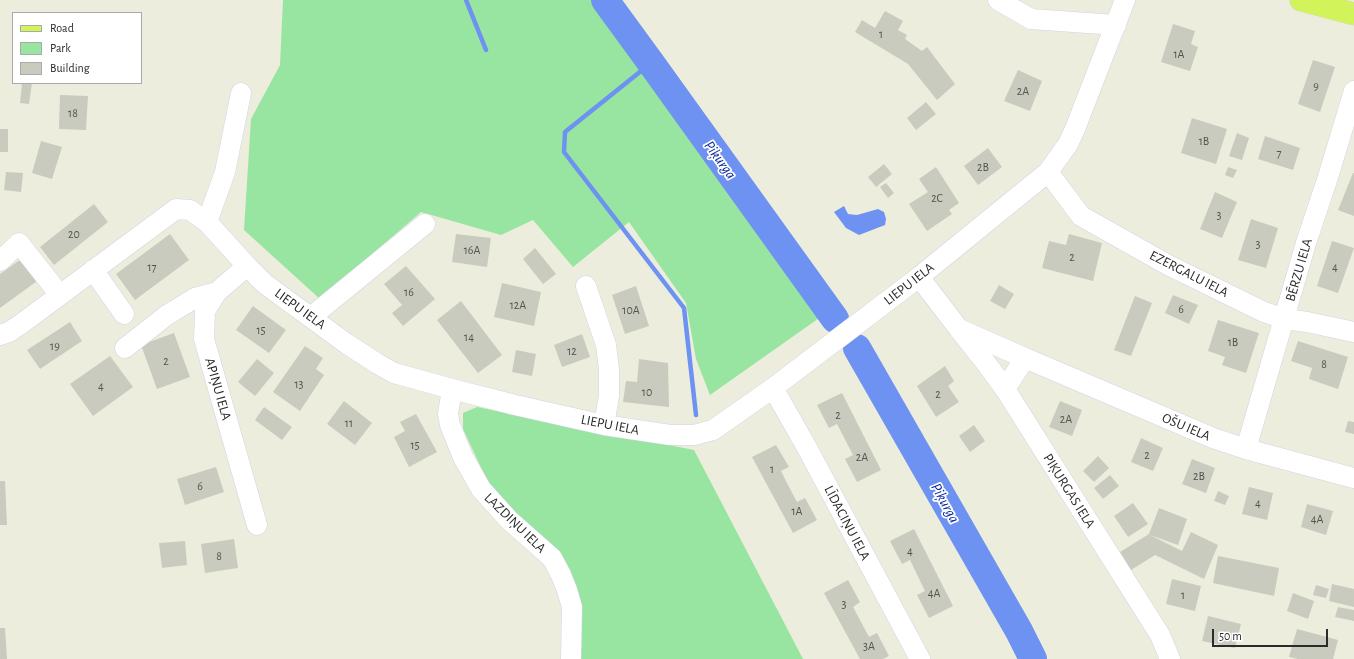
<!DOCTYPE html>
<html>
<head>
<meta charset="utf-8">
<style>
  body { margin:0 }
  #map { position:relative; width:1354px; height:659px; overflow:hidden; background:#eceddc; font-family:"Alegreya Sans",sans-serif }
  canvas { display:block }
  .legend { position:absolute; left:12px; top:12px; width:130px; height:72px; box-sizing:border-box; background:#fff; border:1px solid #aaa; margin:0; padding:5px 7px; list-style:none; font-size:12px; color:#2b2b2b }
  .legend li { display:flex; align-items:center; gap:8px; height:20px }
  .legend b { width:20px; border:1px solid #aaa }
  .scale { position:absolute; left:1212px; top:629px; width:116px; height:18px; box-sizing:border-box; border:2px solid #2b2b2b; border-top:0; padding-left:5px; font-size:12px; line-height:14px; white-space:nowrap; color:#2b2b2b; -webkit-text-stroke:3px #fff; paint-order:stroke }
</style>
</head>
<body>
<div id="map">
<canvas width="1354" height="659"></canvas>
<ul class="legend">
<li><b style="height:5px;background:#d2f45a"></b>Road</li>
<li><b style="height:11px;background:#97e5a0"></b>Park</li>
<li><b style="height:11px;background:#cacbbf"></b>Building</li>
</ul>
<div class="scale">50 m</div>
</div>
<script>
const context = document.querySelector('canvas').getContext('2d');
context.lineJoin = 'round';
function paint(path, color) {
  context.fillStyle = color;
  context.fill(path, 'evenodd');
}
function shape(rows) {
  const path = new Path2D();
  for (const r of rows) {
    path.moveTo(r[0], r[1]);
    for (let i = 2; i < r.length; i += 2) path.lineTo(r[i], r[i + 1]);
  }
  return path;
}
function stroke(path, color, width, dash) {
  context.strokeStyle = color;
  context.lineWidth = width;
  context.lineCap = dash ? 'butt' : 'round';
  context.setLineDash(dash || []);
  context.stroke(path);
}
function label(font, color, halo, rows, align = 'center') {
  context.font = font + ' "Alegreya Sans",sans-serif';
  context.lineWidth = 3.5;
  context.setLineDash([]);
  context.textBaseline = 'middle';
  context.strokeStyle = halo;
  context.fillStyle = color;
  for (const [text, x, y, turn = 0] of rows) {
    context.save();
    context.translate(x, y);
    context.rotate((+turn || 0) * Math.PI / 180);
    context.textAlign = isNaN(turn) ? turn : align;
    if (halo) context.strokeText(text, 0, 0);
    context.fillText(text, 0, 0);
    context.restore();
  }
}
const green = shape([
  [283,0,615,0,839,304,710,395,696,359,686,303,629,222,573,267,533,220,501,235,421,212,320,299,244,230,251,119,280,65],
  [477,407,694,450,803,659,580,659,577,596,492,491,463,429,463,413]
]);
const water = shape([
  [844,206,848,214,857,215,878,209,884,212,886,219,885,225,859,235,846,228,834,212]
]);
const stream = shape([
  [466,0,486,50],
  [651,63,565,132,564,152,684,308,696,415]
]);
const river = shape([
  [605,0,651,63,835,319],
  [857,348,1019,631,1033,659]
]);
const building = shape([
  [885,11,903,21,898,30,907,35,905,39,922,51,927,47,955,84,937,100,908,64,855,32,862,20,875,28],
  [1173,24,1195,31,1191,44,1198,47,1190,71,1161,62],
  [1313,60,1335,67,1320,112,1298,104],
  [1018,70,1042,81,1030,111,1004,101],
  [22,83,32,83,29,104,20,103],
  [60,95,88,96,86,130,59,129],
  [926,102,936,114,916,130,907,118],
  [1192,118,1227,129,1216,164,1181,153],
  [0,129,8,129,8,152,0,152],
  [1237,133,1249,138,1242,160,1229,156],
  [1265,136,1300,148,1293,170,1258,159],
  [41,141,62,147,52,179,32,173],
  [988,148,1002,167,978,185,964,166],
  [884,164,892,174,876,187,868,177],
  [936,167,959,203,949,210,952,214,927,231,909,204,928,192,919,179],
  [1228,167,1237,170,1233,178,1225,175],
  [6,172,23,173,21,192,4,190],
  [1353,173,1354,173,1354,216,1338,210],
  [886,183,894,193,888,198,880,187],
  [1215,192,1237,202,1222,238,1200,229],
  [94,204,108,222,54,265,40,247],
  [1251,219,1278,228,1266,268,1238,260],
  [170,234,189,260,135,300,116,274],
  [456,234,491,238,487,267,452,262],
  [1069,234,1102,243,1093,281,1042,268,1049,241,1066,245],
  [1332,241,1354,248,1338,293,1317,286],
  [535,248,556,274,543,284,523,259],
  [24,257,40,279,0,308,0,274],
  [406,266,435,299,403,326,392,313,402,305,384,284],
  [502,283,541,292,534,326,494,317],
  [999,285,1014,294,1005,309,990,301],
  [636,286,649,326,625,334,612,295],
  [1173,295,1198,305,1189,324,1165,313],
  [1135,296,1152,303,1131,356,1114,350],
  [461,301,502,355,478,373,437,320],
  [253,306,286,330,269,353,236,330],
  [1218,320,1259,333,1246,373,1222,365,1225,357,1208,351],
  [70,322,82,341,40,369,27,350],
  [174,333,190,377,157,389,141,345],
  [582,334,590,357,562,367,554,345],
  [1298,341,1348,357,1338,389,1309,379,1312,368,1291,361],
  [305,346,323,358,316,369,324,375,300,411,273,392],
  [516,350,536,354,532,376,512,372],
  [110,356,133,387,93,416,70,384],
  [257,359,274,373,255,396,238,382],
  [639,359,668,363,669,407,623,402,626,381,637,382],
  [945,366,954,381,948,386,959,402,936,417,917,386],
  [842,393,881,470,857,482,845,459,853,455,837,424,829,428,817,405],
  [344,401,372,423,355,445,327,424],
  [1060,401,1082,410,1072,436,1049,427],
  [264,407,292,427,282,440,255,420],
  [416,414,437,452,409,467,394,437,405,431,400,422],
  [1348,421,1354,422,1354,434,1345,432],
  [974,425,985,441,970,452,959,436],
  [1141,438,1163,448,1153,471,1131,462],
  [776,445,789,467,781,471,789,487,797,502,805,498,817,520,793,533,752,457],
  [1098,456,1109,468,1094,482,1083,471],
  [1192,459,1215,468,1206,493,1182,484],
  [216,467,224,492,185,505,177,479],
  [1110,475,1119,486,1103,499,1094,488],
  [0,481,5,481,7,525,0,525],
  [1249,487,1273,493,1267,520,1242,514],
  [1218,491,1229,496,1225,505,1214,501],
  [1133,503,1148,524,1128,537,1114,516],
  [1307,504,1333,511,1326,535,1301,527],
  [1159,508,1187,519,1178,545,1150,535,1182,551,1191,532,1218,545,1204,579,1155,555,1131,570,1120,552,1149,534],
  [914,529,953,606,929,618,917,595,925,591,910,560,902,564,890,541],
  [234,539,238,568,205,573,201,544],
  [185,541,187,565,162,568,159,543],
  [1218,556,1279,568,1274,596,1213,583],
  [1172,579,1201,586,1195,611,1166,604],
  [848,580,860,602,853,607,869,637,877,633,889,656,883,659,860,659,824,593],
  [1332,584,1354,589,1354,607,1329,601],
  [1316,585,1329,589,1326,598,1313,595],
  [1293,593,1314,601,1308,619,1287,611],
  [1338,607,1354,610,1354,621,1335,617],
  [1208,616,1241,624,1235,648,1202,641],
  [0,628,5,628,7,659,0,659],
  [1297,629,1338,640,1333,659,1298,659,1289,657]
]);
const minor = shape([
  [998,0,1031,19,1116,25],
  [1048,172,1081,216,1168,265,1264,312,1285,319,1307,322,1354,332],
  [207,222,225,172,241,93],
  [0,261,19,243,60,295],
  [247,266,217,292,205,311,204,339,257,525],
  [93,270,124,314],
  [919,277,959,329,1025,358],
  [586,286,606,345,609,369,609,396,604,425],
  [311,317,425,224],
  [959,329,986,363,1005,389,1160,635,1170,659],
  [0,335,9,332,21,324,176,209,190,210,207,222,247,266,265,284,347,344,378,364,394,373,452,389,515,405,604,425,670,435,694,435,713,430,773,388,919,277,1048,172,1068,144,1075,129,1125,0],
  [125,348,167,315,195,298,217,292],
  [773,388,806,446,920,659],
  [452,389,448,414,450,425,463,457,481,489,509,520,552,558,561,575,567,590,572,607,571,659],
  [1005,389,1025,358,1213,438,1246,449,1354,478],
  [1246,449,1306,243,1328,177,1354,91]
]);
const major = shape([
  [1301,0,1354,14]
]);
const numberNames = [
  ["1",881,34],
  ["1A",1179,54],
  ["9",1316,86],
  ["2A",1023,91],
  ["18",73,113],
  ["1B",1204,141],
  ["7",1279,153],
  ["2B",983,167],
  ["2C",937,198],
  ["3",1219,215],
  ["20",74,234],
  ["3",1258,244],
  ["16A",472,250],
  ["2",1072,257],
  ["17",152,267],
  ["4",1335,267],
  ["16",409,292],
  ["12A",518,305],
  ["6",1181,309],
  ["10A",631,310],
  ["15",261,330],
  ["14",469,337],
  ["1B",1233,342],
  ["19",55,346],
  ["12",572,351],
  ["2",166,361],
  ["8",1324,364],
  ["13",299,384],
  ["4",101,386],
  ["10",647,392],
  ["2",938,394],
  ["2",838,415],
  ["2A",1066,419],
  ["11",349,423],
  ["15",415,445],
  ["2",1147,455],
  ["2A",862,457],
  ["1",772,469],
  ["2B",1199,476],
  ["6",200,486],
  ["4",1258,503],
  ["1A",797,511],
  ["4A",1317,519],
  ["4",910,551],
  ["8",219,556],
  ["4A",934,593],
  ["1",1183,595],
  ["3",844,604],
  ["3A",869,646]
];
const streetNames = [
  ["BĒRZU IELA",1299,270,-74],
  ["EZERGALU IELA",1189,274,27],
  ["LIEPU IELA",909,284,-38],
  ["LIEPU IELA",300,309,36],
  ["APIŅU IELA",218,389,74],
  ["LIEPU IELA",610,425,11],
  ["OŠU IELA",1186,427,23],
  ["PIĶURGAS IELA",1069,491,58],
  ["LAZDIŅU IELA",515,523,44],
  ["LĪDACIŅU IELA",847,523,62]
];
const waterNames = [
  ["Piķurga",720,160,54],
  ["Piķurga",945,503,61]
];
paint(green, '#97e5a0');
paint(water, '#6d92f1');
stroke(stream, '#6d92f1', 4.5);
stroke(river, '#6d92f1', 28);
paint(building, '#cacbbf');
stroke(minor, '#d6d1e4', 21);
stroke(major, '#d0d0d0', 23);
stroke(minor, '#fff', 20);
stroke(major, '#d2f45a', 22);
label('12px', '#535350', null, numberNames);
label('14px', '#2b2b2b', '#fff', streetNames);
label('italic 15px', '#0a289f', '#fff', waterNames);
</script>
</body>
</html>
